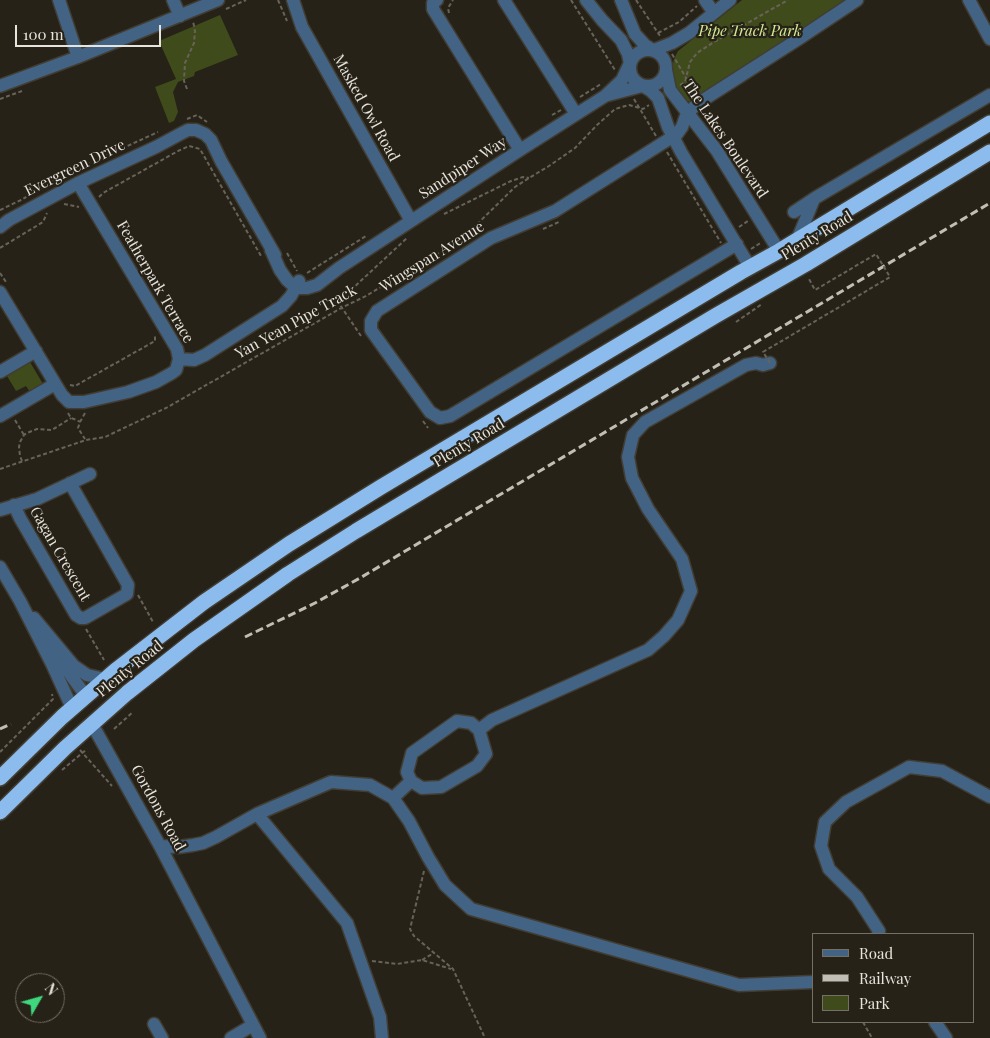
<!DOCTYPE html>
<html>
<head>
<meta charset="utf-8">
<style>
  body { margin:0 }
  #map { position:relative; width:990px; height:1038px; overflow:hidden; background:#272217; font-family:"Playfair Display",serif }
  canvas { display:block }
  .legend { position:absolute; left:812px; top:933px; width:162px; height:90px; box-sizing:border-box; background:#272217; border:1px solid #747066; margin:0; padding:6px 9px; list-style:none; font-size:15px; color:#e7e4dd }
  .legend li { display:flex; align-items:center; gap:10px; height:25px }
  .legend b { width:25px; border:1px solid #747066 }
  .north { position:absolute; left:15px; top:973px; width:50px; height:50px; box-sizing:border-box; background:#272217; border:1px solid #747066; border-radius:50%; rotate:52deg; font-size:14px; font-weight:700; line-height:20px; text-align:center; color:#e7e4dd }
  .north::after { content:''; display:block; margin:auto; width:18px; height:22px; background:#3fd77d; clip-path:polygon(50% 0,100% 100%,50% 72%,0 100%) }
  .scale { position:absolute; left:15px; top:25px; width:146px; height:22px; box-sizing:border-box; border:2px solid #e7e4dd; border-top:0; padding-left:6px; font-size:15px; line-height:18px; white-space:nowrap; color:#e7e4dd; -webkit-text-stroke:4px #272217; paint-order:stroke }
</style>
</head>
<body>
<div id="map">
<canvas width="990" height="1038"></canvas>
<ul class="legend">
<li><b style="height:6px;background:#436385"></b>Road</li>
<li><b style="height:6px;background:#c1beb6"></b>Railway</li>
<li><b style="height:14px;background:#3f4b1a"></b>Park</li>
</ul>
<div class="north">N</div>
<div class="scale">100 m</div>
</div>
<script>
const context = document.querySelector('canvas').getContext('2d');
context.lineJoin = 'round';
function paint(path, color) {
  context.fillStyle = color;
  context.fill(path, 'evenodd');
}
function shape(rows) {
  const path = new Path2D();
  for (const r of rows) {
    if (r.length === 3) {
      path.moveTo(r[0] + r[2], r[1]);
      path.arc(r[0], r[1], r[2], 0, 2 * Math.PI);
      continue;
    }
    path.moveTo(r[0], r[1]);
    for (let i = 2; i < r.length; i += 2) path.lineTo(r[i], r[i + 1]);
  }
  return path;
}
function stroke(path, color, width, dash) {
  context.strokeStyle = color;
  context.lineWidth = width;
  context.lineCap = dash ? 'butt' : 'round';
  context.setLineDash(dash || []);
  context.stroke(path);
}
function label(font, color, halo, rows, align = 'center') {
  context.font = font + ' "Playfair Display",serif';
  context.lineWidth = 4.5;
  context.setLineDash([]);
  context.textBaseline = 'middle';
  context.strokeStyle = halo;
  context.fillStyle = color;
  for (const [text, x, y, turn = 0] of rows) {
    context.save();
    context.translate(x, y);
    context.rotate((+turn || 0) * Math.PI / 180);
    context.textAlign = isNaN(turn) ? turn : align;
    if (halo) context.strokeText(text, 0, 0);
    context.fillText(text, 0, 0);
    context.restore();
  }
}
const green = shape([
  [742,0,849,0,692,102,684,101,675,87,671,73,674,59,678,51],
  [220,15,238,55,195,72,194,76,178,82,173,92,178,112,174,121,169,123,155,87,176,79,159,41],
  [30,362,43,384,30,392,26,386,16,391,7,376]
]);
const path = shape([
  [278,0,287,21],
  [571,0,615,70],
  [636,0,660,36],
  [226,9,246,0],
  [449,13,448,8,453,0],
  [658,33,679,22,697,6],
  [672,54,695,93],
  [680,85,685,82,690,62,697,53,714,42,788,0],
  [187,89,184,81,185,63,194,43,195,31,193,21],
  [580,97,601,84],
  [0,99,22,91],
  [634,99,656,136],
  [706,112,722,138],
  [552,115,561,110],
  [187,119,197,115,207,122],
  [667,152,721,243],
  [99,197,103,193,178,151,189,146,200,149,261,256],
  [64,204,79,207],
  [0,210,21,200,62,176,158,132],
  [444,214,511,181,523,177,529,178],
  [739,227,748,221],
  [543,229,559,222],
  [0,248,43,222,47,213],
  [751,249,762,242],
  [287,253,297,271],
  [0,273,6,282],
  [307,273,366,236],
  [736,322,762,304],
  [361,336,338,302,407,238],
  [70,385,75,386,155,341,155,335],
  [68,413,71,418,77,420,80,422],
  [85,413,80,422,78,428,85,439],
  [15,420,24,435],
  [423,421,428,428],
  [22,461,20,456,19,447,20,442,24,435,27,433,37,429,52,430,71,418],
  [0,469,86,440,105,437,166,408,343,307,364,297,451,246,467,234,515,187,529,178,549,166,575,148,597,125,615,109,629,105,643,109,649,105],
  [138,595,153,622],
  [86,629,104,660],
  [114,729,133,712],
  [80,750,112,786],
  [0,752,53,699,52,694],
  [62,770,87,749],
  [424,871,410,929,414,936,453,969,485,1038],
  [422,960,434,953],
  [372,961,397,964,422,960,451,969],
  [863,1022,872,1038]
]);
const minor = shape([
  [59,0,78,57],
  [173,0,180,16],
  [293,0,302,27,411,221],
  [437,0,433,3,433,9,520,150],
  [504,0,576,114],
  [586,0,602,20,621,40,628,54,630,64],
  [621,0,635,34,645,45,653,50],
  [705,0,714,13],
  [969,0,990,39],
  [648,68,18],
  [654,50,672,43,689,33,730,0],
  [666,70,670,90,717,151,779,251],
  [0,86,78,57,218,0],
  [643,86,651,91,658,98,668,127,681,152,750,267],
  [608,95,642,86],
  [794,212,815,198,990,95],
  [0,227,9,220,78,183,156,147,182,133,188,130,196,130,205,134,211,140,221,161,275,255],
  [798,238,814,199],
  [737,244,450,416,440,418,430,412,371,330,371,321,377,311,491,238,555,211,677,134,682,127,687,113,700,102,800,38,857,0],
  [271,250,280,270,287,280,296,288,307,288,317,285,339,268,520,150,605,96,622,80,629,65],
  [0,292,62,395,69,402,84,402,128,392,156,382,172,373,176,370,179,359,177,349,78,183],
  [179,359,194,360,205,355,282,306,291,296,299,281],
  [0,372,36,351],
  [0,416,55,384],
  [14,505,20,518,76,615,81,618,85,618,127,594,128,585,70,483],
  [0,510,37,499,90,474],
  [0,567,20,601,52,664,72,708],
  [34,618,74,666,87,675,105,679],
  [49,641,72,677,86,696],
  [457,721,471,723,479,730,486,754,477,766,441,787,422,788,411,781,407,772,412,753,457,721],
  [92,724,160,846,260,1038],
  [479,730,492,720,648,650,664,636,678,620,691,591,682,559,648,509,632,478,628,457,633,435,645,422,746,365,756,363,763,365,770,363],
  [393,798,411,781],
  [257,814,347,923,380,1017,382,1038],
  [160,846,179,847,193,845,203,843,216,837,257,814,331,782,370,785,393,798,409,821,428,857,445,885,471,909,739,985,814,982],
  [878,934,879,931,857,897,829,869,821,846,825,822,846,802,909,767,942,771,990,797],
  [935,1022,946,1038],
  [154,1024,162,1038],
  [231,1038,253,1025]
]);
const highway = shape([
  [0,778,62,717,116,670,204,602,289,544,381,487,741,272,779,251,990,123],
  [0,812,65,748,127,693,194,640,288,574,356,531,446,477,715,316,806,264,990,152]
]);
const rail = shape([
  [245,637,315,603,360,578,990,203],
  [0,729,11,724]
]);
const pathBridge = shape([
  [770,363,763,352,890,277,876,254,815,290,809,279]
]);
const parkNames = [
  ["Pipe Track Park",750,31]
];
const streetNames = [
  ["Masked Owl Road",366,108,61],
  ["The Lakes Boulevard",725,139,56],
  ["Evergreen Drive",75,168,-26],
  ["Sandpiper Way",463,168,-33],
  ["Plenty Road",817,236,-31],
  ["Wingspan Avenue",432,257,-32],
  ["Featherpark Terrace",155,282,60],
  ["Yan Yean Pipe Track",296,322,-29],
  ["Plenty Road",469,443,-31],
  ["Gagan Crescent",60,554,60],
  ["Plenty Road",130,669,-39],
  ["Gordons Road",158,808,61]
];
paint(green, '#3f4b1a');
stroke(minor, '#423d33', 15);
stroke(highway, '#423d33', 18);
stroke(path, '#68635a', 2, [4, 2.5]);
stroke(minor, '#436385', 12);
stroke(highway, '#8cbcee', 15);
stroke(rail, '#c1beb6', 3, [8, 4]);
stroke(pathBridge, '#68635a', 2, [4, 2.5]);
label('italic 15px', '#d4ec93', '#272217', parkNames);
label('15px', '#e7e4dd', '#272217', streetNames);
</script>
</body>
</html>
